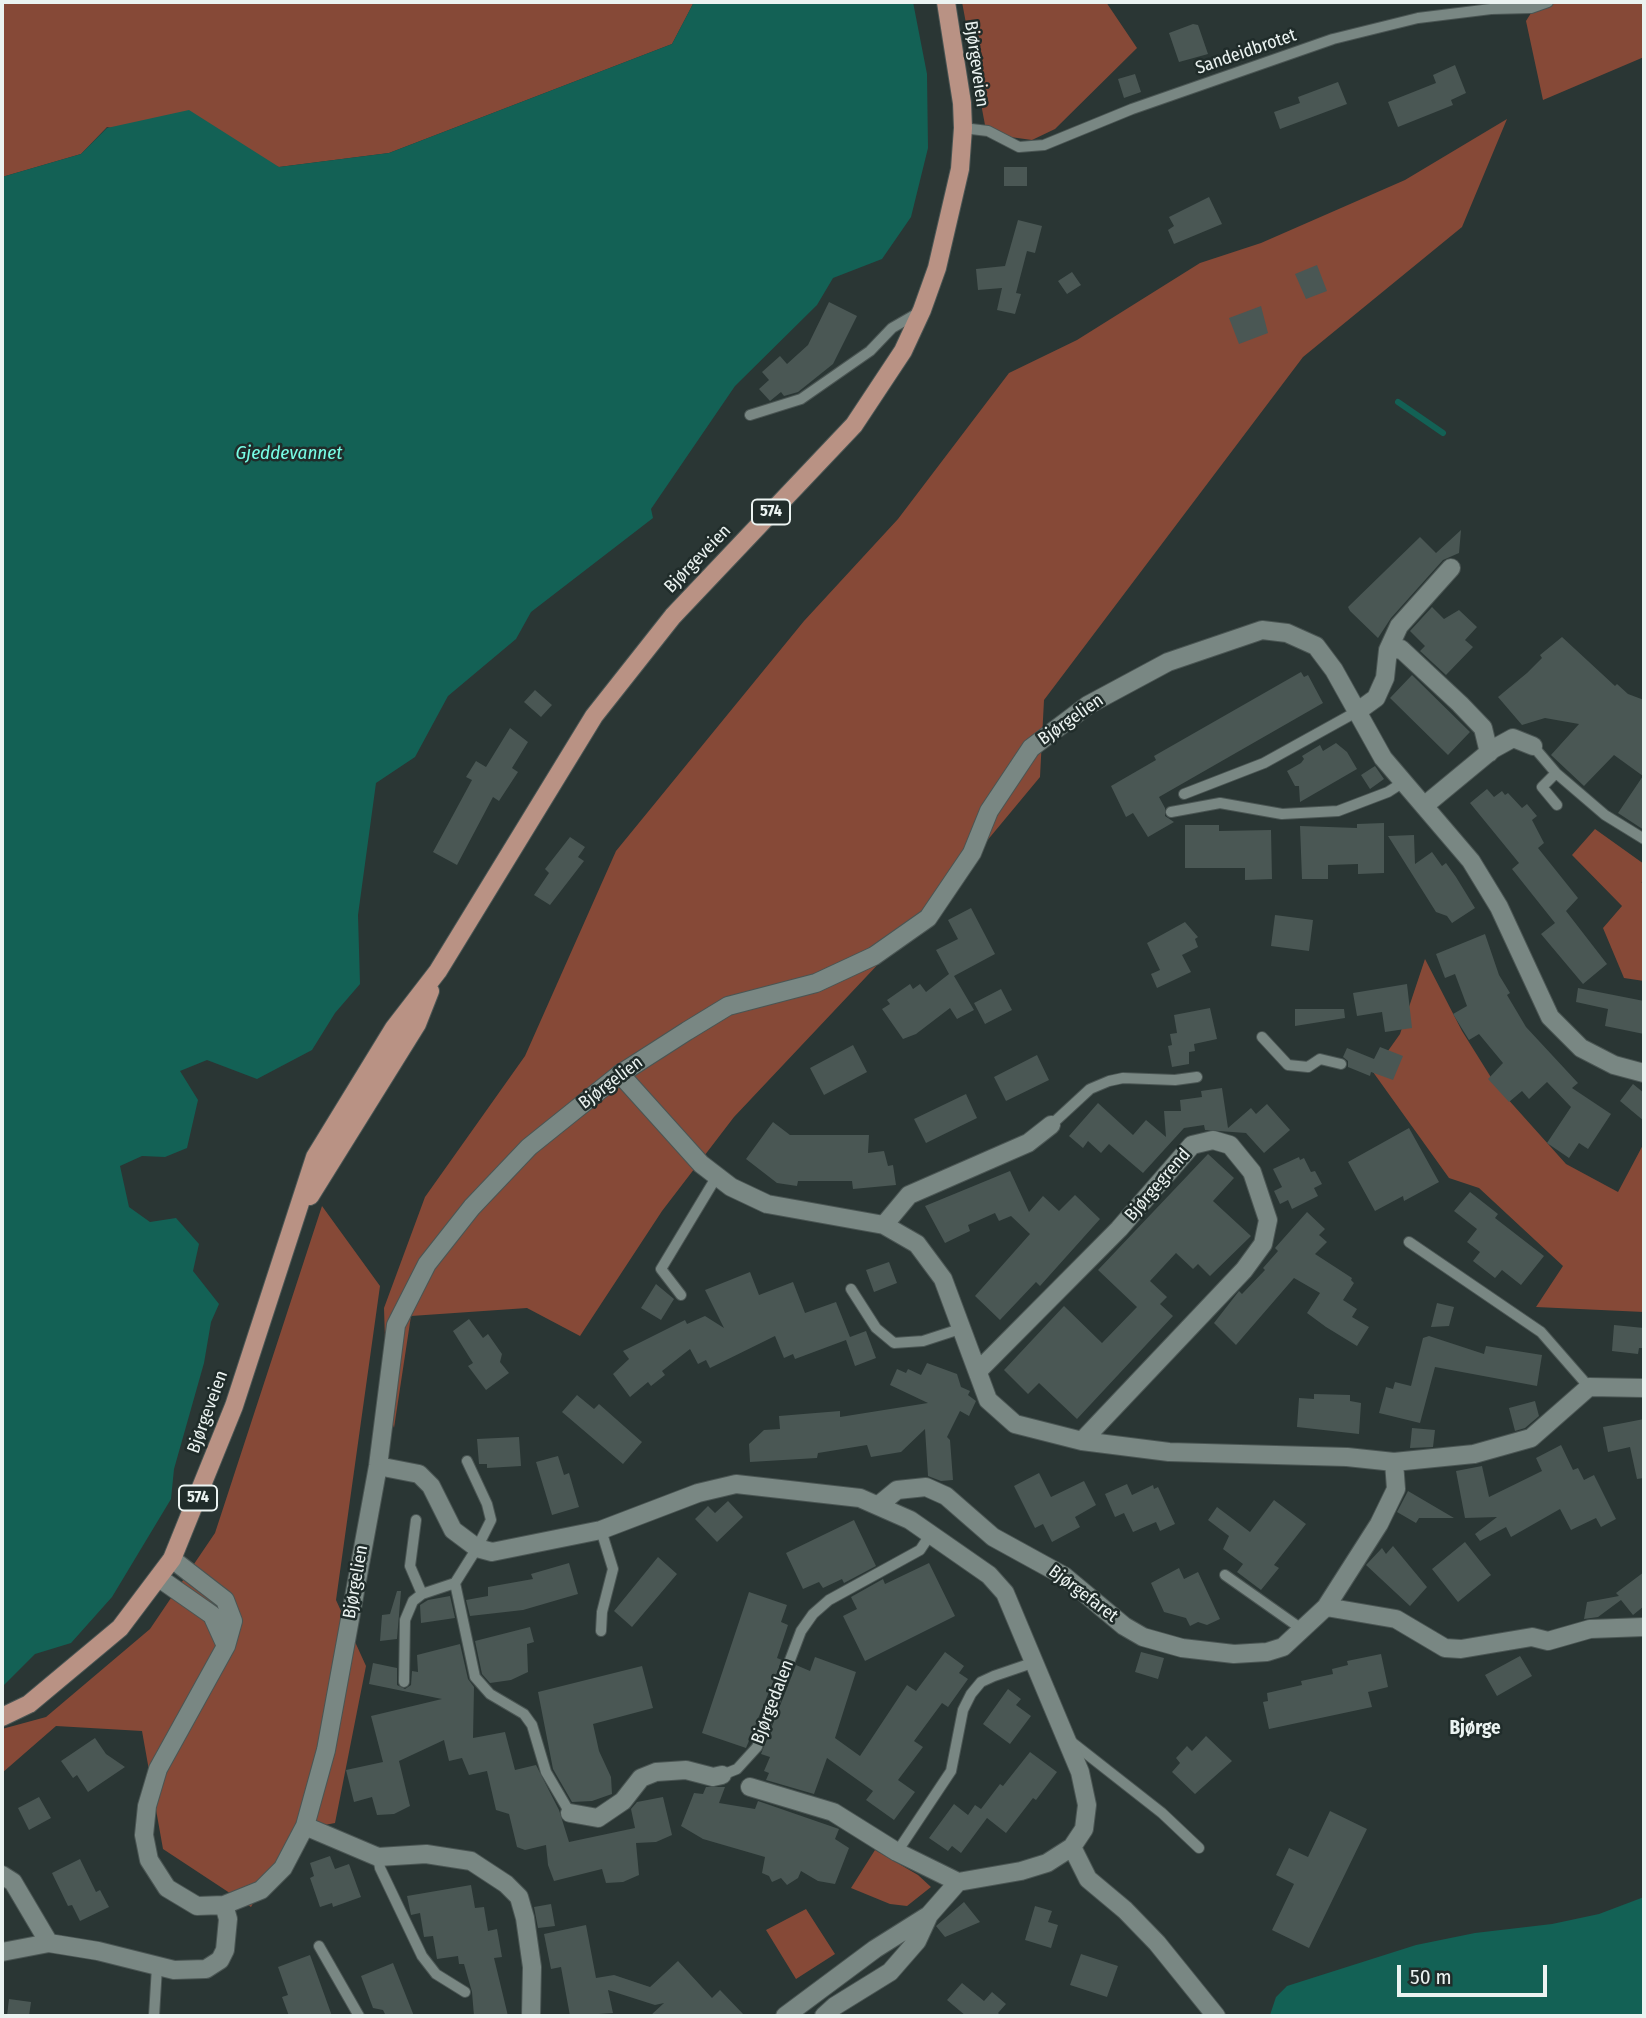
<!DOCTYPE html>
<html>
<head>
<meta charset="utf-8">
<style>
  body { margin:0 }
  #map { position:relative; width:1646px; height:2018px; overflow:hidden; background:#2a3634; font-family:"Fira Sans Condensed",sans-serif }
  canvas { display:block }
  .frame { position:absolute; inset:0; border:4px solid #ebf3f1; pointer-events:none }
  .scale { position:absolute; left:1397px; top:1965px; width:150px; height:32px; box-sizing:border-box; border:4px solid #ebf3f1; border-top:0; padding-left:9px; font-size:21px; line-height:24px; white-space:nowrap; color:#ebf3f1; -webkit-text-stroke:5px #202c2a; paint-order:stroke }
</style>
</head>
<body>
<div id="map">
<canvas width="1646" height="2018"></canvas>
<div class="frame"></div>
<div class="scale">50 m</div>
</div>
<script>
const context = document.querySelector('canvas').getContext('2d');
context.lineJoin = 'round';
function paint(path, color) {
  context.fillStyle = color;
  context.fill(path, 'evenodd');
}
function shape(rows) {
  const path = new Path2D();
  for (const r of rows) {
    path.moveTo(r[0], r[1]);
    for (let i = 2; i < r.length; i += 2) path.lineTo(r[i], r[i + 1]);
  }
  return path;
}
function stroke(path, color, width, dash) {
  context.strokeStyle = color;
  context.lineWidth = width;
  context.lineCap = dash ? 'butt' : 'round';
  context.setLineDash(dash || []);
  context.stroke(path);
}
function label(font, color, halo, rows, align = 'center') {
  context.font = font + ' "Fira Sans Condensed",sans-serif';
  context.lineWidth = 5;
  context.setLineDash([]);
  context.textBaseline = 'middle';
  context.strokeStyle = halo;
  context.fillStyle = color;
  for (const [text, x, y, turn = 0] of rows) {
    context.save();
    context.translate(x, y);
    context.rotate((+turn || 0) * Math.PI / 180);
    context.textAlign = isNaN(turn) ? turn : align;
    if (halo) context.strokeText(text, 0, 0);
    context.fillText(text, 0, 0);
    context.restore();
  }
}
const green = shape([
  [2,2,694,2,672,44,389,153,279,167,107,127,81,154,2,177],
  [962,2,1106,2,1137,48,1055,129,1032,140,1003,136,985,125],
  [1538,2,1644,2,1644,57,1543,100,1526,21],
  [1507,119,1462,227,1303,357,1044,700,1040,777,932,907,734,1117,662,1211,580,1336,527,1308,411,1316,394,1428,387,1405,384,1308,425,1197,525,1056,616,851,804,621,898,519,1009,373,1077,340,1200,263,1261,243,1405,180],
  [1595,829,1644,864,1644,879,1641,883,1644,881,1644,981,1624,978,1603,928,1622,906,1572,855],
  [1425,959,1462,1031,1497,1087,1566,1164,1618,1192,1644,1143,1644,1312,1536,1307,1563,1266,1479,1188,1449,1178,1373,1072,1400,1034],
  [322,1206,380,1286,336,1600,366,1666,335,1823,294,1831,251,1907,163,1849,142,1731,56,1726,2,1773,2,1729,46,1717,150,1629,215,1533],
  [875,1850,918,1875,931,1887,907,1906,890,1904,851,1888],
  [806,1909,835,1954,796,1979,766,1930]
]);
const water = shape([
  [694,2,913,2,927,74,928,148,911,217,882,259,833,278,817,305,735,386,651,509,653,518,531,612,516,639,448,696,415,757,376,783,358,915,360,984,335,1013,312,1050,257,1079,207,1060,180,1071,198,1100,187,1148,165,1157,142,1156,120,1166,129,1207,150,1222,176,1218,199,1244,193,1271,219,1304,211,1322,204,1363,174,1469,171,1499,112,1597,71,1643,35,1654,4,1685,2,177,81,154,107,128,189,110,279,167,389,153,672,44],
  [1644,1897,1644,2016,1270,2015,1276,1997,1287,1986,1416,1945,1475,1933,1552,1924,1599,1914]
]);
const stream = shape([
  [1398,402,1443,433]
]);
const building = shape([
  [1193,24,1198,25,1208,54,1179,62,1169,33],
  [1455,65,1466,93,1451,100,1453,105,1398,127,1388,102,1436,83,1433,75],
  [1135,74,1141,92,1124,98,1118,79],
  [1338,82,1347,104,1280,129,1274,112,1300,103,1298,97],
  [1004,167,1027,167,1027,186,1004,186],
  [1209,197,1222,224,1174,244,1168,230,1174,226,1169,217],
  [1018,220,1042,226,1035,253,1027,251,1016,293,1021,294,1015,314,997,310,1002,288,978,290,976,269,1005,266],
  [1317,265,1327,291,1306,299,1295,274],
  [1072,272,1081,285,1067,294,1058,281],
  [829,302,857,316,833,364,798,392,784,396,781,392,770,401,759,389,769,380,762,372,780,356,787,364,808,345],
  [1261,306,1268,333,1239,344,1229,318],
  [1461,530,1459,553,1443,560,1391,618,1378,638,1350,611,1348,607,1420,537,1436,553],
  [1432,607,1444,619,1459,610,1477,627,1465,640,1473,647,1446,675,1420,651,1425,646,1410,631],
  [1562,637,1615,686,1617,684,1628,694,1644,700,1644,830,1618,813,1643,776,1614,755,1584,786,1551,755,1579,724,1545,718,1522,725,1498,697,1527,673,1542,658,1540,655],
  [1301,672,1304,677,1308,675,1323,703,1159,797,1165,808,1165,816,1174,822,1148,837,1133,813,1126,817,1111,786,1156,760,1154,756],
  [1412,675,1470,732,1448,755,1390,698],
  [535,690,552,705,541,717,524,702],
  [510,728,528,742,512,768,518,772,499,801,493,797,457,865,433,852,472,780,466,777,476,761,486,767],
  [1336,743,1347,752,1357,769,1300,802,1299,786,1295,786,1287,771,1301,763,1304,759,1302,756,1320,745,1323,751],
  [1375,766,1384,779,1370,789,1361,775],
  [1487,789,1494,797,1502,791,1505,795,1508,793,1522,808,1527,804,1537,816,1532,820,1544,843,1538,848,1578,898,1566,911,1607,964,1583,984,1541,934,1555,923,1512,869,1519,863,1470,803],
  [1384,823,1384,873,1358,874,1358,864,1328,865,1328,879,1302,879,1300,826,1357,828,1357,824],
  [1185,825,1219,825,1219,831,1271,830,1272,879,1245,880,1245,868,1185,868],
  [1414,835,1415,864,1432,852,1442,866,1446,863,1456,877,1475,908,1452,923,1447,916,1436,912,1388,836],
  [570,837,585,847,578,857,584,861,550,905,534,895,549,873,545,869],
  [971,908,995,954,954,976,974,1010,957,1019,950,1008,916,1034,903,1039,882,1009,890,1004,887,1000,910,984,913,989,920,984,926,992,949,974,936,950,958,939,948,920],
  [1275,915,1313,920,1309,951,1271,946],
  [1185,922,1198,937,1195,939,1198,947,1182,955,1191,972,1157,988,1151,974,1160,970,1147,943],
  [1485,934,1499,975,1510,993,1507,995,1526,1027,1578,1083,1572,1088,1611,1114,1588,1149,1579,1143,1569,1158,1547,1143,1571,1107,1547,1082,1529,1099,1522,1091,1509,1102,1488,1079,1503,1063,1479,1034,1469,1040,1453,1014,1467,1006,1455,974,1445,978,1436,954],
  [1407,984,1412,1028,1385,1032,1382,1012,1357,1016,1353,993],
  [1578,988,1644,1001,1644,1034,1605,1026,1608,1009,1576,1002],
  [1001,989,1012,1010,985,1024,974,1003],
  [1210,1008,1217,1039,1194,1044,1195,1051,1189,1052,1189,1064,1172,1067,1168,1046,1172,1045,1170,1034,1177,1033,1174,1015],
  [1295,1009,1344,1009,1345,1018,1295,1026],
  [853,1045,867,1072,824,1095,810,1068],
  [1380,1047,1403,1056,1393,1080,1371,1072,1370,1076,1348,1067,1348,1061,1343,1057,1347,1048,1374,1059],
  [1037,1055,1049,1080,1006,1101,994,1077],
  [1633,1084,1644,1093,1644,1121,1620,1101],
  [1222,1088,1228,1128,1251,1108,1256,1114,1267,1104,1290,1130,1264,1153,1246,1133,1205,1130,1204,1125,1184,1128,1143,1173,1109,1144,1101,1153,1088,1141,1083,1148,1069,1136,1098,1103,1133,1135,1146,1120,1166,1137,1164,1111,1181,1111,1180,1100,1202,1097,1201,1091],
  [966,1094,977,1118,926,1143,914,1119],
  [773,1122,790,1135,869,1135,868,1153,884,1151,888,1166,893,1165,896,1185,853,1189,852,1181,798,1181,797,1186,777,1183,746,1159],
  [1409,1128,1439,1182,1404,1201,1403,1196,1375,1211,1348,1162],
  [1208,1154,1234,1178,1213,1201,1251,1236,1210,1276,1198,1264,1193,1269,1176,1253,1150,1281,1167,1297,1160,1304,1173,1316,1077,1419,1039,1383,1028,1394,1004,1370,1064,1306,1102,1343,1137,1307,1098,1270],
  [1299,1157,1300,1160,1304,1158,1311,1172,1315,1171,1322,1184,1314,1188,1318,1196,1292,1209,1288,1200,1280,1204,1274,1191,1282,1187,1273,1169],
  [1010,1171,1029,1212,1043,1196,1059,1211,1075,1195,1100,1219,1040,1286,1036,1282,1000,1320,975,1296,1030,1234,1011,1216,999,1221,995,1213,968,1225,970,1231,945,1243,925,1206],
  [1470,1192,1498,1214,1495,1218,1544,1256,1521,1285,1502,1270,1495,1278,1473,1261,1480,1252,1467,1242,1477,1229,1454,1211],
  [1307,1212,1325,1229,1319,1235,1327,1242,1315,1254,1352,1278,1351,1280,1354,1283,1343,1300,1357,1309,1352,1317,1369,1327,1357,1346,1326,1327,1307,1313,1320,1293,1294,1278,1236,1345,1214,1323,1239,1291,1242,1294,1265,1270,1263,1268,1278,1251,1275,1248],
  [889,1262,897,1283,874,1292,866,1270],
  [750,1272,759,1295,793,1282,805,1313,836,1302,850,1337,866,1331,876,1358,855,1366,846,1340,795,1359,793,1354,784,1358,775,1336,710,1368,706,1360,698,1364,690,1349,662,1371,665,1375,651,1386,648,1382,630,1397,613,1374,629,1359,623,1351,685,1320,687,1324,705,1316,724,1328,705,1290],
  [656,1284,674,1299,661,1320,641,1308],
  [1437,1303,1454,1307,1449,1326,1431,1327],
  [469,1319,483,1338,488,1334,502,1354,500,1362,509,1373,486,1390,468,1366,473,1363,453,1331],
  [1614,1325,1644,1328,1644,1348,1639,1348,1638,1354,1612,1351],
  [1429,1336,1484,1354,1486,1346,1542,1355,1537,1386,1435,1367,1420,1423,1379,1413,1386,1387,1393,1389,1395,1382,1411,1386,1423,1338],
  [927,1363,957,1374,961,1387,970,1391,968,1395,976,1401,969,1416,960,1411,947,1437,950,1440,953,1480,941,1481,928,1476,925,1429,901,1452,871,1457,867,1445,818,1453,817,1458,750,1462,749,1444,764,1430,780,1429,779,1416,840,1411,840,1417,928,1403,890,1385,897,1369,906,1373,908,1369,921,1375],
  [1314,1394,1350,1395,1350,1401,1361,1403,1359,1434,1297,1427,1299,1398,1314,1399],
  [577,1395,594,1409,599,1404,642,1442,623,1464,562,1412],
  [1535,1401,1539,1416,1525,1428,1515,1431,1509,1408],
  [1644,1419,1644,1478,1637,1479,1630,1447,1608,1452,1603,1427],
  [1412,1428,1435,1430,1433,1447,1410,1448],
  [519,1437,521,1466,487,1468,487,1464,479,1464,477,1439],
  [1561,1445,1573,1470,1578,1468,1584,1480,1594,1475,1616,1519,1601,1527,1596,1518,1571,1530,1560,1509,1511,1537,1506,1527,1480,1541,1475,1534,1497,1517,1465,1518,1456,1471,1482,1466,1489,1497,1542,1471,1536,1458],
  [558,1456,564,1475,569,1473,579,1507,552,1515,536,1462],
  [1039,1473,1051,1497,1084,1481,1096,1505,1075,1517,1080,1527,1052,1542,1043,1524,1035,1528,1014,1486],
  [1127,1484,1132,1495,1153,1485,1154,1489,1158,1487,1175,1524,1160,1531,1156,1522,1133,1532,1124,1513,1115,1517,1105,1494],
  [1408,1491,1454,1518,1419,1518,1416,1523,1397,1512],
  [1274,1500,1306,1524,1274,1565,1279,1568,1261,1590,1237,1572,1243,1564,1223,1549,1229,1536,1208,1520,1217,1507,1250,1532],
  [728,1501,743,1517,717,1542,695,1519,708,1506,715,1513],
  [854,1520,876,1566,844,1583,842,1579,823,1588,819,1582,803,1589,786,1553],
  [1465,1542,1491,1575,1458,1602,1432,1569],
  [1393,1546,1427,1587,1410,1606,1366,1565,1382,1548,1386,1554],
  [658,1557,677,1574,632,1627,614,1611],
  [569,1563,578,1594,523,1610,470,1616,466,1600,488,1596,488,1587,533,1579,531,1574],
  [929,1563,955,1616,865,1661,843,1616,857,1609,851,1597,883,1579,885,1584],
  [1179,1568,1184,1579,1198,1572,1220,1619,1207,1625,1198,1622,1190,1626,1186,1618,1164,1612,1151,1583],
  [1644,1572,1644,1606,1633,1615,1621,1600,1598,1617,1584,1619,1587,1602,1619,1596,1616,1593],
  [397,1591,401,1591,397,1639,380,1641,382,1615,390,1614],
  [749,1592,787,1605,781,1622,788,1625,777,1658,782,1660,746,1748,702,1733],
  [450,1596,455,1618,421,1623,420,1605,428,1600],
  [530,1627,534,1642,527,1644,528,1672,511,1680,490,1683,482,1674,475,1641],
  [460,1644,468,1679,474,1687,473,1738,505,1732,515,1770,536,1765,559,1810,569,1842,635,1828,631,1809,637,1802,663,1797,672,1835,656,1842,636,1843,639,1875,623,1882,606,1883,602,1869,554,1881,548,1865,546,1845,525,1850,517,1847,509,1814,496,1810,487,1771,469,1775,462,1758,449,1761,444,1740,399,1761,410,1806,394,1814,377,1815,372,1797,354,1802,346,1770,383,1762,371,1716,442,1699,369,1684,373,1663,397,1668,397,1685,405,1689,411,1685,412,1671,418,1672,417,1655],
  [945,1652,964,1666,959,1673,968,1679,948,1707,942,1703,914,1741,923,1747,898,1780,915,1792,894,1820,866,1800,873,1791,827,1758,814,1794,766,1780,769,1773,764,1771,770,1757,761,1754,796,1665,810,1671,815,1657,856,1672,835,1738,860,1756,907,1685,916,1691],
  [1141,1652,1164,1658,1158,1679,1135,1672],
  [1381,1654,1388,1687,1368,1692,1372,1707,1269,1729,1263,1702,1268,1701,1267,1693,1302,1685,1301,1681,1333,1674,1332,1669,1348,1665,1347,1661],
  [1520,1656,1532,1676,1497,1696,1485,1675],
  [642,1666,653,1708,593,1724,599,1751,611,1777,612,1794,592,1801,572,1802,553,1769,538,1692],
  [1008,1689,1021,1699,1016,1705,1031,1716,1010,1744,983,1724],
  [1206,1736,1232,1761,1195,1794,1172,1772,1180,1763,1176,1758,1187,1746,1192,1751],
  [95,1738,106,1754,125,1767,88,1792,77,1775,73,1778,61,1761],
  [1030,1752,1057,1772,1036,1800,1033,1798,1006,1833,987,1818,961,1853,952,1846,948,1851,929,1838,954,1804,968,1815,975,1805,981,1809,1000,1784,1003,1786],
  [706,1787,725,1787,719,1803,755,1809,758,1801,839,1829,835,1839,849,1848,835,1884,818,1881,801,1871,798,1878,787,1885,781,1878,772,1882,769,1876,762,1873,765,1857,703,1839,681,1826,694,1793,703,1794],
  [39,1797,51,1818,29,1830,18,1808],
  [1330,1811,1367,1829,1309,1948,1272,1930,1294,1884,1276,1875,1289,1848,1308,1857],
  [330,1856,335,1869,349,1864,361,1897,333,1907,332,1903,320,1907,310,1878,314,1876,310,1863],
  [80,1859,96,1892,100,1890,109,1907,80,1921,72,1905,68,1906,52,1873],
  [471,1885,475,1908,484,1907,488,1931,497,1929,502,1957,494,1958,508,2016,474,2016,472,1992,464,1964,459,1964,458,1956,437,1959,433,1936,424,1937,420,1913,411,1915,407,1896],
  [964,1902,980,1922,945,1937,936,1926],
  [551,1904,555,1926,538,1928,534,1907],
  [1035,1906,1052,1911,1048,1922,1058,1925,1051,1948,1025,1940],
  [586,1925,596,1978,614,1975,650,1987,678,1961,712,1998,720,1990,745,2016,650,2016,664,2003,655,2005,608,1990,613,2013,570,2016,561,1967,551,1969,544,1934],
  [1081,1954,1118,1966,1107,1997,1070,1985],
  [310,1955,332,2016,289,2016,282,1997,288,1995,278,1967],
  [393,1963,414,2016,386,2016,383,2010,373,2008,361,1976],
  [962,1983,984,2001,992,1992,1006,2004,998,2013,1001,2016,966,2016,947,2000],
  [9,1999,31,2002,29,2016,7,2016]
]);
const service = shape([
  [963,128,988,131,1019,147,1044,145,1132,109,1333,39,1418,18,1491,9,1531,8,1548,2],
  [750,415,801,399,870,351,892,328,918,313],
  [1533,746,1556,773,1605,815,1644,839],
  [1556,773,1542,787,1557,805],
  [1184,794,1264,763,1358,711],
  [1171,812,1220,803,1282,814,1338,811,1388,792,1402,783],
  [1262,1037,1288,1065,1308,1067,1320,1059,1341,1064],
  [1051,1125,1090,1089,1109,1081,1123,1078,1175,1080,1197,1077],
  [1409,1242,1541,1332,1589,1387],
  [851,1289,876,1328,894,1343,923,1341,960,1329],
  [681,1295,661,1269,717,1176],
  [467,1461,487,1504,491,1520,477,1548,455,1583,475,1677,490,1694,524,1714,532,1725,546,1772,570,1813],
  [416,1520,410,1566,422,1594],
  [1225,1575,1303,1630],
  [601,1631,602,1612,613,1569,601,1530],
  [404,1682,405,1620,413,1601,422,1594,455,1583],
  [1069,1740,1162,1813,1199,1848],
  [722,1775,737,1769,757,1747,801,1631,813,1614,829,1600,920,1550,930,1535],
  [897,1852,951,1771,963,1710,971,1694,981,1682,994,1676,1035,1662],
  [378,1857,380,1868,422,1956,436,1974,465,1992],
  [319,1946,359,2016],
  [154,2016,157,1967]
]);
const minor = shape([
  [1388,650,1401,649,1460,704,1483,728,1489,753],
  [1358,711,1376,698,1385,678,1388,650,1399,626,1451,568],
  [1424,806,1493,749,1513,738,1533,746],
  [620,1074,701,1164,731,1187,767,1204,884,1225,917,1244,943,1279,988,1400,1015,1424,1082,1441,1169,1452,1347,1457,1394,1462,1474,1454,1531,1438,1589,1387,1644,1388],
  [884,1225,909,1195,1028,1143,1051,1125],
  [978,1371,1119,1229,1192,1145,1213,1140,1230,1145,1252,1172,1268,1220,1263,1244,1244,1270,1082,1441],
  [378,1466,419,1474,431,1486,453,1530,477,1548,492,1552,601,1530,698,1493,736,1484,860,1498,910,1520,989,1575,1005,1593,1080,1772,1087,1805,1084,1829,1072,1847,1047,1863,1021,1871,958,1882,929,1915,875,1949,785,2016],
  [880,1504,897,1490,926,1487,946,1496,993,1537,1064,1576,1124,1626,1143,1637,1182,1648,1234,1654,1267,1652,1283,1647,1326,1607,1396,1619,1445,1648,1461,1649,1532,1637,1548,1641,1590,1629,1644,1627],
  [172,1559,225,1600,233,1621,226,1646,158,1769,147,1806,144,1835,149,1860,167,1888,197,1906,224,1905,261,1890,283,1868,305,1826,326,1750,378,1466,396,1325,427,1264,472,1207,529,1147,620,1074,687,1031,728,1006,816,983,874,956,928,918,972,853,989,811,1031,748,1088,705,1168,662,1262,630,1287,633,1316,646,1334,670,1383,758,1471,861,1499,907,1550,1017,1581,1048,1614,1065,1644,1073],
  [159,1578,212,1615,226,1646],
  [1326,1607,1379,1524,1396,1489,1394,1462],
  [750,1787,833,1812,897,1852,958,1882],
  [570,1813,598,1818,623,1801,641,1778,656,1772,686,1770,713,1777,722,1775],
  [305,1826,378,1857,426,1854,471,1861,506,1884,519,1897,525,1918,532,1967,531,2016],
  [1072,1847,1088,1879,1125,1910,1157,1943,1216,2016],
  [2,1875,13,1882,49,1943],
  [2,1952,49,1943,98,1951,174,1970,206,1969,220,1960,225,1950,228,1919,224,1905],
  [824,2016,835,2006,890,1972,917,1941,929,1915]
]);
const primary = shape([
  [310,1196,417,1024,430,991],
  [2,1717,29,1704,120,1628,172,1559,234,1406,315,1157,394,1028,438,971,594,716,673,616,854,425,903,351,922,310,937,268,960,169,963,128,962,103,946,2]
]);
const shields = [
  [771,512,38],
  [198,1498,38]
];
const shieldNames = [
  ["574",771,512],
  ["574",198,1498]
];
const streetNames = [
  ["Sandeidbrotet",1246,52,-19],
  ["Bjørgeveien",976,64,82],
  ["Bjørgeveien",698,559,-46],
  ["Bjørgelien",1071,720,-35],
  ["Bjørgelien",611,1083,-37],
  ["Bjørgegrend",1158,1185,-49],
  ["Bjørgeveien",208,1412,-70],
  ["Bjørgelien",356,1582,-80],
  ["Bjørgefaret",1083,1594,37],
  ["Bjørgedalen",773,1702,-69]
];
const waterNames = [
  ["Gjeddevannet",289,454]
];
const neighbourhoodNames = [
  ["Bjørge",1475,1729]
];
paint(green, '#864937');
paint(water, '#136155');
stroke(stream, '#136155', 6);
paint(building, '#4a5754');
stroke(service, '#4a5553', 12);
stroke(minor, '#4a5553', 20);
stroke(primary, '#4a5553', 20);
stroke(service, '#798783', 10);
stroke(minor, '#798783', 18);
stroke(primary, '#b99284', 18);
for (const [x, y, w] of shields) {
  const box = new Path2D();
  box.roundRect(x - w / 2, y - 12.5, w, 25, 5);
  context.fillStyle = '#202c2a';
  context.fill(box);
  stroke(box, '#ebf3f1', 2);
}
label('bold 16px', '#ebf3f1', null, shieldNames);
label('18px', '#ebf3f1', '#202c2a', streetNames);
label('italic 19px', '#78fee6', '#202c2a', waterNames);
label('bold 19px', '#ebf3f1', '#202c2a', neighbourhoodNames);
</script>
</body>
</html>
